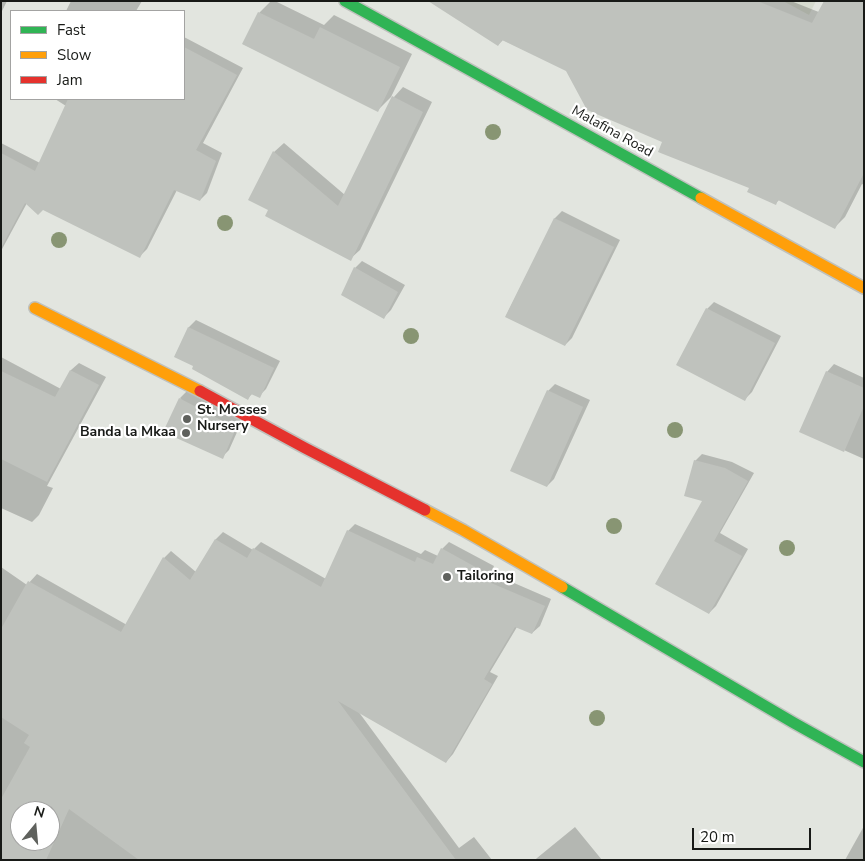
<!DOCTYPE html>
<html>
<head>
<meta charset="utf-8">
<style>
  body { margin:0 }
  #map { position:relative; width:865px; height:861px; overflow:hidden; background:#e2e5df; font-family:"Nunito Sans",sans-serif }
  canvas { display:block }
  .frame { position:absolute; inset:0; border:2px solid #181a17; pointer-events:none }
  .legend { position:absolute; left:10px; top:10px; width:175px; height:90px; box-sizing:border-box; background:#fff; border:1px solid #a3a3a2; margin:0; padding:6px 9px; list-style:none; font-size:15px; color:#181a17 }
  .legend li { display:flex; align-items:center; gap:10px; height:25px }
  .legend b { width:25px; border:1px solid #a3a3a2 }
  .north { position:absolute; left:10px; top:801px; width:50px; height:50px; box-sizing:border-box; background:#fff; border:1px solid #a3a3a2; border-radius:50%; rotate:17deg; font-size:14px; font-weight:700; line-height:20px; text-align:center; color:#181a17 }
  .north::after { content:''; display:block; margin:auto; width:18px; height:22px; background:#5f615d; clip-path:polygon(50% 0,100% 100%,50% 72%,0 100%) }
  .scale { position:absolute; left:692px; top:828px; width:119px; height:22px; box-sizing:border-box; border:2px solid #181a17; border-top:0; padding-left:6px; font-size:15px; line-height:18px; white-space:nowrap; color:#181a17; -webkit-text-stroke:4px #fff; paint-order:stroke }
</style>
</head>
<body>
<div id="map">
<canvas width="865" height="861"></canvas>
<div class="frame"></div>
<ul class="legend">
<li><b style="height:6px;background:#30b455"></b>Fast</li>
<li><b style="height:6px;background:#ff9f0a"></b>Slow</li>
<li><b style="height:6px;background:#e5322d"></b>Jam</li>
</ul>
<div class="north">N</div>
<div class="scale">20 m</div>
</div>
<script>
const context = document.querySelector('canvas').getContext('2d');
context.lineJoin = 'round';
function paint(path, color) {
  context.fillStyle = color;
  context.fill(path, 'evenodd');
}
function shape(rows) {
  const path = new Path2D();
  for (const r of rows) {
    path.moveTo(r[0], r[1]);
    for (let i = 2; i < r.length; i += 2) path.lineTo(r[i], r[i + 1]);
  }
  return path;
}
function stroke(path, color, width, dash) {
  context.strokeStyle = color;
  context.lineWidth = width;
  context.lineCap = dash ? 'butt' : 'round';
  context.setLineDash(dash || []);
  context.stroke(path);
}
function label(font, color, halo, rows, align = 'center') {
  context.font = font + ' "Nunito Sans",sans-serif';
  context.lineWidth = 4.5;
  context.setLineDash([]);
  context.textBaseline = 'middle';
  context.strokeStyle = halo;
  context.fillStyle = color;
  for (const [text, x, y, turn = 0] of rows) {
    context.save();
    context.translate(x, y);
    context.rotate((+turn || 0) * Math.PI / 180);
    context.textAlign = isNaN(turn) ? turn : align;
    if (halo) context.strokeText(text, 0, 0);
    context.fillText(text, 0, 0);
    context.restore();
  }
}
const built = shape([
  [783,1,816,1,809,15]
]);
const shadow = shape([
  [1,1,7,1,1,13],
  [71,1,142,1,136,11,66,11],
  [271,1,275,1,324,25,334,15,412,54,391,97,378,110,243,44,259,13],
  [431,1,791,1,864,30,864,185,862,184,845,217,835,227,780,199,776,203,751,187,664,142,566,70,503,40,498,45],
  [184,37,243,68,203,143,222,153,207,193,200,200,177,190,147,249,140,256,43,208,27,203,1,251,1,143,40,163,66,106,55,99,184,99],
  [403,87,432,102,360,250,350,259,270,210,274,152,284,143,345,195,394,97],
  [562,211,620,240,572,338,565,345,506,316,555,218],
  [362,261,405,285,391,310,384,317,355,268],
  [714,302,781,336,752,392,745,399,707,309],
  [196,320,280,361,266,389,259,396,253,393,248,398,195,365,175,356,189,327],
  [1,357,61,389,71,370,79,363,106,377,47,486,53,488,39,515,32,522,1,508],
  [834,364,864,378,864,459,801,431,827,372],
  [555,384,590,400,554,479,547,486,548,391],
  [187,391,242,421,229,450,222,457,180,398],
  [702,454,732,462,754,473,720,533,748,549,716,606,709,613,704,500,695,461],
  [355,524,421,554,425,550,438,556,442,549,449,542,494,566,491,573,551,599,540,626,532,633,517,627,490,672,498,676,453,754,446,762,358,711,459,848,474,837,492,860,1,860,1,567,27,585,37,574,127,625,164,558,171,551,196,572,216,539,223,532,253,550,261,542,326,579,348,531],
  [20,811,50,811,50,841,20,841],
  [864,826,864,860,845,860],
  [575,827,602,860,535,860,537,858]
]);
const building = shape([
  [428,1,757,1,812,23,824,1,864,1,864,173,835,229,778,200,776,205,747,192,749,188,658,152,662,142,587,110,566,71,502,40,498,46],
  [258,12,314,39,320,27,400,67,378,112,242,44],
  [184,47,237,75,196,150,216,161,200,201,174,190,140,258,43,210,38,215,25,203,1,248,1,153,35,171,68,99,184,99],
  [392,96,423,112,351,261,265,216,268,210,248,200,273,151,338,206],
  [554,218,614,247,565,346,505,317],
  [354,267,398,292,384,319,341,295],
  [706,308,775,343,745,401,676,365],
  [188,327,274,368,260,398,251,394,248,400,192,369,193,366,174,357],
  [70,370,99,385,47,482,1,459,1,371,55,397],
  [826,371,864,388,864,406,844,452,799,432],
  [547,390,583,407,547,487,510,471],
  [179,398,236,428,223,459,163,432],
  [694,460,725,468,748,481,714,541,742,556,709,614,655,584,702,501,684,496],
  [347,530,415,562,417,557,433,564,441,548,488,574,484,580,545,606,532,634,515,627,484,679,492,684,446,763,338,701,456,860,139,860,69,809,46,860,1,860,1,799,30,747,24,743,29,735,1,717,1,629,28,581,121,632,163,557,190,580,215,539,247,558,253,548,321,587],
  [20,811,50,811,50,841,20,841]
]);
const fast = shape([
  [345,1,701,198],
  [562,587,794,723,864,762]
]);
const slow = shape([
  [701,198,864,288],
  [35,308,200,391],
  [425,510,463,530,562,587]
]);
const jam = shape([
  [200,391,305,448,425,510]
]);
const trees = [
  [493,132],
  [225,223],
  [59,240],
  [411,336],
  [675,430],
  [614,526],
  [787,548],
  [597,718]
];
const markers = [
  [187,419,5,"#5f615d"],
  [186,433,5,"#5f615d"],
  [447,577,5,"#5f615d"]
];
const streetNames = [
  ["Malafina Road",612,132,29]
];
const poiNames = [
  ["St. Mosses",197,411],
  ["Nursery",197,427],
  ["Banda la Mkaa",176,433,"right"],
  ["Tailoring",457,577]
];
paint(built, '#d6dbcf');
paint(shadow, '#0003');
paint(building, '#bfc2bd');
stroke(fast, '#bfc1bd', 14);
stroke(slow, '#bfc1bd', 14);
stroke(jam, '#bfc1bd', 14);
stroke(fast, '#30b455', 11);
stroke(slow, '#ff9f0a', 11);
stroke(jam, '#e5322d', 11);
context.fillStyle = '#889573';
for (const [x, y] of trees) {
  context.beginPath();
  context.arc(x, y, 8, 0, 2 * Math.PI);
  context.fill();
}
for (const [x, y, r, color] of markers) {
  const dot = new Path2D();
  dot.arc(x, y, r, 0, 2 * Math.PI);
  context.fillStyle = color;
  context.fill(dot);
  stroke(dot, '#fff', 2);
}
label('14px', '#181a17', '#fff', streetNames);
label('bold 14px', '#181a17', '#fff', poiNames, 'left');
</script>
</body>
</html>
